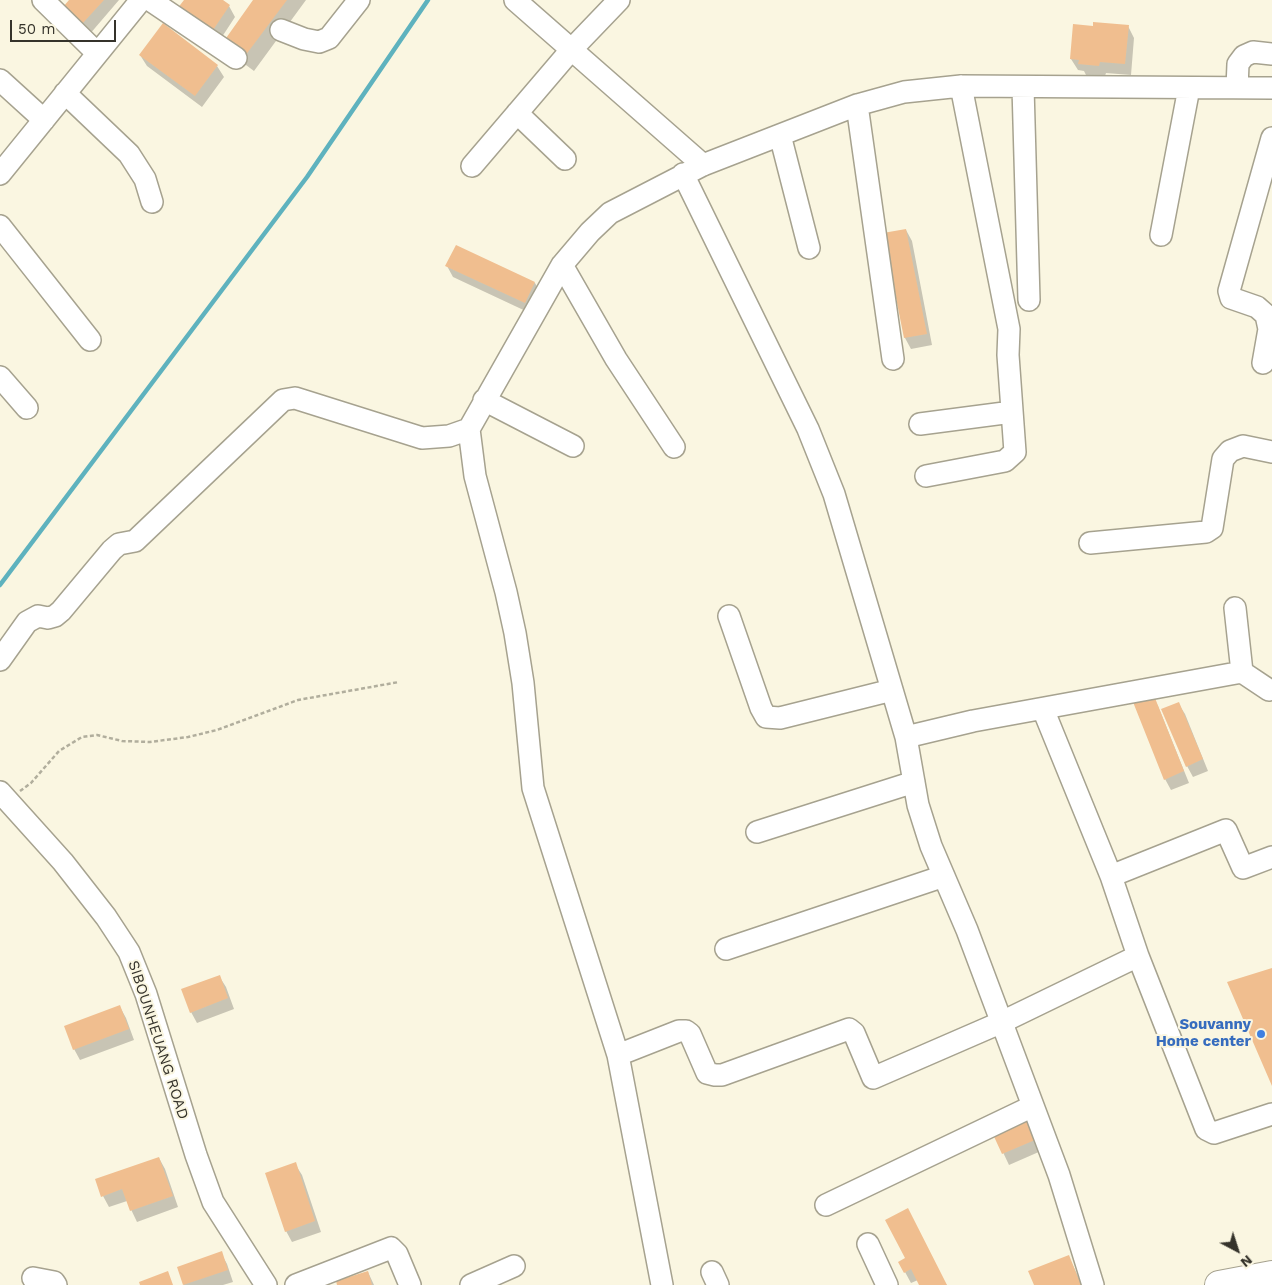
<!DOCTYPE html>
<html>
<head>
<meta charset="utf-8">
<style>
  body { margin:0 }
  #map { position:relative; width:1272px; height:1285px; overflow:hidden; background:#faf6e1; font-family:"Work Sans",sans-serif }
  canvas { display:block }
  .north { position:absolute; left:1212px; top:1225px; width:50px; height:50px; -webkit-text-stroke:4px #faf6e1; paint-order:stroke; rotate:140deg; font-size:14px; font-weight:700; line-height:20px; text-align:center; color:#35332b }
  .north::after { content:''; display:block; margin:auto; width:18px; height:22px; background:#35332b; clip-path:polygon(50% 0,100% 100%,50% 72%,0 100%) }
  .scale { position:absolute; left:10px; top:20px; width:106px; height:22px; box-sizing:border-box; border:2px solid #35332b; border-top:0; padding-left:6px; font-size:15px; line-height:18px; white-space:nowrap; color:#35332b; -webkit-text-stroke:4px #faf6e1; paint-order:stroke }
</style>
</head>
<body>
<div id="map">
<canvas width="1272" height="1285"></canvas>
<div class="north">N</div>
<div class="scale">50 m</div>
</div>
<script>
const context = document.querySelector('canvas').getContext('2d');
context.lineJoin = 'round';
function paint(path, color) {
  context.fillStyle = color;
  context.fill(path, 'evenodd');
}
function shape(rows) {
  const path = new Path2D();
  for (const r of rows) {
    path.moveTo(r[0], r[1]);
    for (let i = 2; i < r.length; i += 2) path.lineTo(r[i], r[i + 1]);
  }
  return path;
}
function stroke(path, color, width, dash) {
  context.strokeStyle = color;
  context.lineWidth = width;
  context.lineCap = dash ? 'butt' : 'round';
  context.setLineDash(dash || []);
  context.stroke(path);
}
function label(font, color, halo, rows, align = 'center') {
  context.font = font + ' "Work Sans",sans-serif';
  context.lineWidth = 4;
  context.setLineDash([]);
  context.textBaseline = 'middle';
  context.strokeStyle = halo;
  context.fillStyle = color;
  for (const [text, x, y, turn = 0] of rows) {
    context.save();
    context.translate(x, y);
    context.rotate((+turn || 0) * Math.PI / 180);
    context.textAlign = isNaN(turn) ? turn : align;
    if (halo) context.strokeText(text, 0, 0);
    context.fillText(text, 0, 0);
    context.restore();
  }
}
const shadow = shape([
  [71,0,119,0,89,35,71,19],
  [185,0,221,0,229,6,235,17,218,43],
  [255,0,306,0,254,71,234,56],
  [1128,26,1134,38,1131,75,1106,73,1105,76,1086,75,1084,71,1078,70,1071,59,1094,28],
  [140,55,217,66,224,77,202,107,147,66],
  [906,230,912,241,932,345,911,349,905,338,885,234],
  [447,266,535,283,541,294,532,314,453,277],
  [1152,695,1158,706,1189,783,1171,790,1165,779],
  [1178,703,1185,714,1208,771,1193,777,1187,766],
  [219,976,226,987,234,1009,197,1023,191,1012],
  [120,1007,126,1018,134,1040,80,1060,74,1049],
  [1030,1128,1041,1151,1009,1165,993,1131],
  [159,1158,165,1169,178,1207,137,1222,127,1201,109,1207,103,1196],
  [295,1164,302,1175,321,1232,292,1242,286,1231],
  [221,1253,227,1264,233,1282,223,1285,184,1285,178,1268],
  [1069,1257,1082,1285,1035,1285],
  [907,1259,947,1285,920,1285,918,1280,911,1283,905,1272],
  [368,1272,374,1285,339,1285]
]);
const stream = shape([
  [0,585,307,177,428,0]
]);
const building = shape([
  [69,0,104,0,82,24,63,7],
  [184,0,223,0,230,5,211,33,177,9],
  [253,0,287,0,245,56,224,41],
  [1093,22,1129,25,1125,64,1100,62,1099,66,1078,64,1079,60,1070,59,1073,24,1093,26],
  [163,23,218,65,195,96,139,55],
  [906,229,927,334,904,338,883,233],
  [456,245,535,282,525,303,445,266],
  [1153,693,1184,771,1164,780,1133,702],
  [1179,702,1203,759,1186,767,1161,709],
  [1272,968,1272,1086,1227,982],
  [220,975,228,998,190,1013,181,989],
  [120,1005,129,1029,73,1050,64,1026],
  [1025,1115,1035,1140,1002,1154,991,1130],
  [159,1157,173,1196,130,1211,122,1189,101,1197,95,1179],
  [296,1162,315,1221,285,1232,265,1173],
  [908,1208,947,1285,919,1285,911,1269,904,1273,898,1262,905,1258,885,1220],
  [222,1251,228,1270,183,1285,177,1267],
  [1069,1255,1081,1285,1034,1285,1028,1271],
  [168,1271,173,1285,140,1285,139,1282],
  [368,1271,372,1285,337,1285,336,1281]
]);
const path = shape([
  [20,791,31,783,59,751,82,737,97,735,122,741,150,742,188,737,217,730,298,700,399,682]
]);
const minor = shape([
  [43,0,97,53],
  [150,0,236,58],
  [515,0,703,165],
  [281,30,304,39,319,42,329,38,359,0],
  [0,80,44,120],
  [1023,87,1029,300],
  [1237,88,1238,64,1244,56,1253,52,1272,54],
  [65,93,129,154,145,179,152,202],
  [857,105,893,359],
  [517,113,565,159],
  [780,135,809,248],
  [472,166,571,50,619,0],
  [0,174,141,0],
  [683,174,808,429,834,494,906,737,918,805,931,846,967,930,1059,1175,1093,1285],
  [0,226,90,340],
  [1161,235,1189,88],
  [562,265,616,359,674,447],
  [1263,363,1269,329,1266,315,1257,307,1231,298,1229,291,1272,138],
  [0,377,27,408],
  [484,400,573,446],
  [920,424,1012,412],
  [469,429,475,476,506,592,515,633,523,683,533,788,618,1055,662,1285],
  [926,476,1005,461,1015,452,1008,355,1009,329,961,86],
  [1090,543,1206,532,1212,528,1223,459,1230,451,1243,446,1272,452],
  [1235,608,1242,672],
  [729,616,761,708,766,717,780,718,892,690],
  [0,660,27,622,38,616,48,618,55,616,61,611,112,550,119,544,135,541,283,400,295,398,422,438,449,436,469,429,562,265,590,232,610,213,703,165,857,105,904,92,961,86,1272,88],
  [1043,709,1111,876,1138,956,1206,1129,1214,1133,1272,1114],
  [906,737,973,721,1242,672,1269,690],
  [0,792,63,862,106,917,129,952,146,994,196,1155,213,1202,266,1285],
  [757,832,914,782],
  [1111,876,1226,830,1243,868,1272,857],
  [726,949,944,876],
  [618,1055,679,1031,686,1031,690,1034,707,1073,715,1075,722,1075,849,1029,854,1033,873,1078,1002,1022,1138,956],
  [826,1205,1033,1106],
  [868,1244,887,1285],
  [712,1272,718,1285],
  [33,1278,54,1282,56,1285],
  [296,1285,391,1248,397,1254,410,1285],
  [471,1285,514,1266]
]);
const major = shape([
  [1219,1285,1272,1275]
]);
const markers = [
  [1261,1034,5,"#3f7fe0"]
];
const shopNames = [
  ["Souvanny",1251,1025],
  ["Home center",1251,1042]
];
const streetNames = [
  ["SIBOUNHEUANG ROAD",158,1040,72]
];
paint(shadow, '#0003');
stroke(stream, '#5eb2be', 4.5);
paint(building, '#f0be8f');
stroke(minor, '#a6a28f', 24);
stroke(major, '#a6a28f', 30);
stroke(path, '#b1ae9d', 2.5, [4, 2.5]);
stroke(minor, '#fff', 21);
stroke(major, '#fff', 28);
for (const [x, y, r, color] of markers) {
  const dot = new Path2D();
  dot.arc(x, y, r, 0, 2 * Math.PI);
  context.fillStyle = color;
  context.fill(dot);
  stroke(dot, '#faf6e1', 2);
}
label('bold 15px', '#366cbe', '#faf6e1', shopNames, 'right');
label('15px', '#35332b', '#faf6e1', streetNames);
</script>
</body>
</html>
